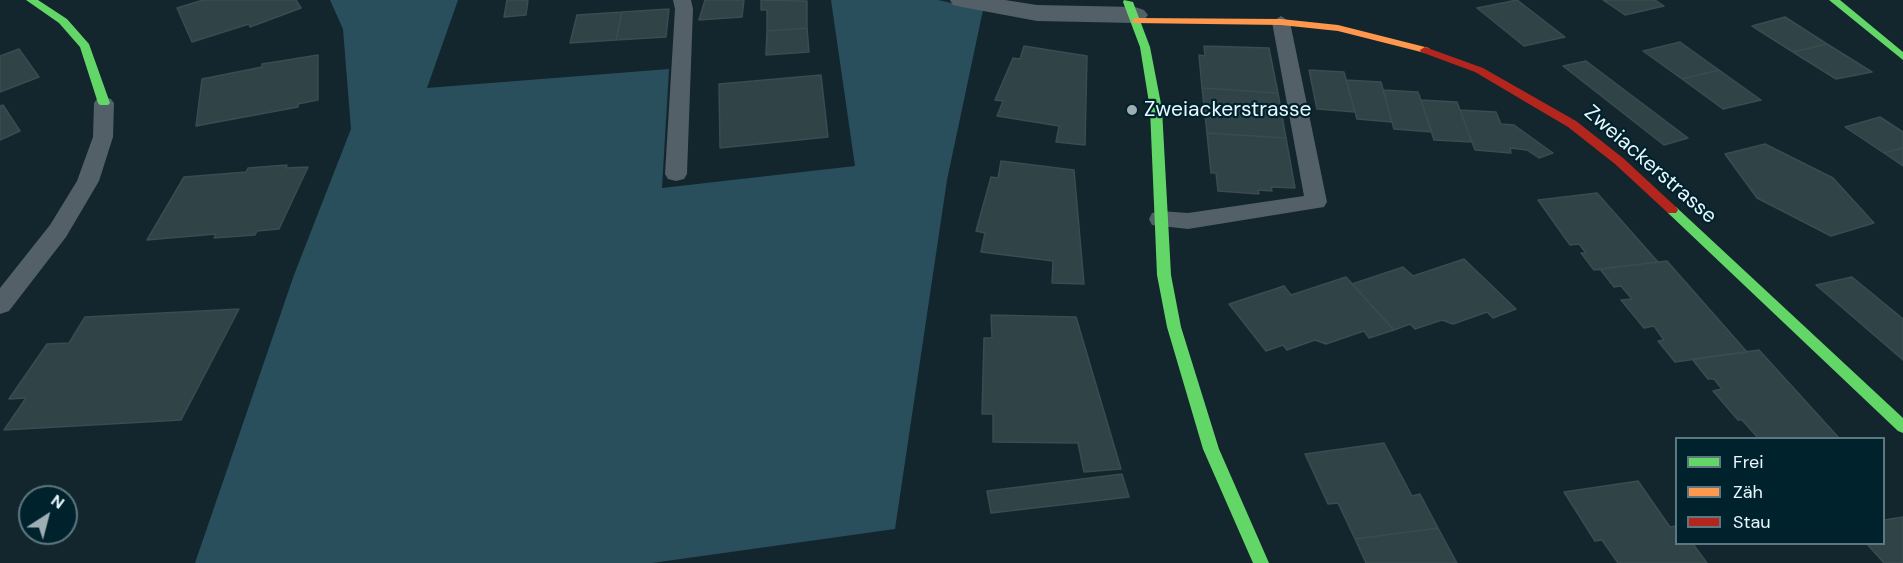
<!DOCTYPE html>
<html>
<head>
<meta charset="utf-8">
<style>
  body { margin:0 }
  #map { position:relative; width:1903px; height:563px; overflow:hidden; background:#13262d; font-family:"DM Sans",sans-serif }
  canvas { display:block }
  .legend { position:absolute; left:1675px; top:437px; width:210px; height:108px; box-sizing:border-box; background:#00222d; border:2px solid #5d7881; margin:0; padding:8px 10px; list-style:none; font-size:18px; color:#e9f8fe }
  .legend li { display:flex; align-items:center; gap:12px; height:30px }
  .legend b { width:30px; border:2px solid #5d7881 }
  .north { position:absolute; left:18px; top:485px; width:60px; height:60px; box-sizing:border-box; background:#00222d; border:2px solid #5d7881; border-radius:50%; rotate:36deg; font-size:16px; font-weight:700; line-height:24px; text-align:center; color:#e9f8fe }
  .north::after { content:''; display:block; margin:auto; width:21px; height:27px; background:#9eaeb5; clip-path:polygon(50% 0,100% 100%,50% 72%,0 100%) }
</style>
</head>
<body>
<div id="map">
<canvas width="1903" height="563"></canvas>
<ul class="legend">
<li><b style="height:8px;background:#63d668"></b>Frei</li>
<li><b style="height:8px;background:#ff974d"></b>Zäh</li>
<li><b style="height:8px;background:#b3261e"></b>Stau</li>
</ul>
<div class="north">N</div>
</div>
<script>
const context = document.querySelector('canvas').getContext('2d');
context.lineJoin = 'round';
function paint(path, color) {
  context.fillStyle = color;
  context.fill(path, 'evenodd');
}
function shape(rows) {
  const path = new Path2D();
  for (const r of rows) {
    path.moveTo(r[0], r[1]);
    for (let i = 2; i < r.length; i += 2) path.lineTo(r[i], r[i + 1]);
  }
  return path;
}
function stroke(path, color, width, dash) {
  context.strokeStyle = color;
  context.lineWidth = width;
  context.lineCap = dash ? 'butt' : 'round';
  context.setLineDash(dash || []);
  context.stroke(path);
}
function label(font, color, halo, rows, align = 'center') {
  context.font = font + ' "DM Sans",sans-serif';
  context.lineWidth = 4.5;
  context.setLineDash([]);
  context.textBaseline = 'middle';
  context.strokeStyle = halo;
  context.fillStyle = color;
  for (const [text, x, y, turn = 0] of rows) {
    context.save();
    context.translate(x, y);
    context.rotate((+turn || 0) * Math.PI / 180);
    context.textAlign = isNaN(turn) ? turn : align;
    if (halo) context.strokeText(text, 0, 0);
    context.fillText(text, 0, 0);
    context.restore();
  }
}
const green = shape([
  [330,0,458,0,427,88,669,69,662,188,855,166,831,0,938,0,983,10,947,180,895,529,652,563,195,563,294,275,351,129,343,29]
]);
const building = shape([
  [203,0,296,0,301,8,250,27,249,24,192,42,177,8,203,0],
  [507,0,528,0,526,15,504,17,507,0],
  [705,0,744,0,742,17,699,20,705,0],
  [761,0,807,1,807,28,767,31,767,10,761,10,761,0],
  [1517,0,1565,37,1524,46,1477,8,1517,0],
  [1603,0,1655,0,1664,6,1625,15,1603,0],
  [669,9,666,37,616,40,622,12,669,9],
  [622,12,616,40,570,43,577,15,622,12],
  [1785,17,1827,44,1793,52,1752,26,1785,17],
  [807,28,809,52,766,55,767,31,807,28],
  [1680,42,1719,70,1682,79,1643,51,1680,42],
  [1827,44,1872,72,1836,79,1793,52,1827,44],
  [1024,46,1087,56,1085,145,1056,142,1059,126,997,116,1003,101,995,100,1013,58,1020,59,1024,46],
  [1204,46,1269,48,1278,93,1202,88,1199,55,1205,56,1204,46],
  [19,49,39,77,0,92,0,56,19,49],
  [318,55,318,100,298,104,298,107,196,126,202,79,262,67,262,64,318,55],
  [1586,61,1688,138,1664,145,1563,66,1586,61],
  [1309,70,1344,72,1355,112,1317,109,1309,70],
  [1719,70,1761,100,1723,109,1682,79,1719,70],
  [821,75,828,137,720,148,719,84,821,75],
  [1346,80,1381,82,1392,122,1357,119,1346,80],
  [1202,88,1278,93,1286,138,1207,133,1202,88],
  [1383,90,1418,92,1432,132,1394,129,1383,90],
  [1421,100,1457,102,1472,142,1434,140,1421,100],
  [3,105,20,131,0,140,0,106,3,105],
  [1460,110,1496,112,1501,124,1514,125,1553,153,1539,158,1527,150,1510,148,1511,153,1475,150,1460,110],
  [1880,117,1903,132,1903,148,1884,153,1845,127,1880,117],
  [1207,133,1286,138,1295,188,1271,187,1272,191,1258,190,1259,194,1218,191,1216,173,1211,173,1207,133],
  [1765,144,1833,178,1874,223,1831,236,1757,198,1725,154,1765,144],
  [1903,148,1903,166,1884,153,1903,148],
  [1001,161,1074,170,1084,284,1052,283,1053,261,981,252,985,233,976,231,991,177,998,178,1001,161],
  [287,165,286,168,308,167,279,229,257,231,255,235,214,238,216,234,147,240,184,177,246,172,248,168,287,165],
  [1597,193,1658,262,1594,270,1581,253,1586,253,1579,244,1570,245,1538,200,1597,193],
  [1464,259,1516,309,1493,318,1487,312,1453,324,1442,320,1415,329,1410,324,1394,330,1352,284,1403,267,1413,276,1464,259],
  [1667,261,1747,352,1675,362,1658,341,1664,340,1654,326,1644,328,1621,300,1632,299,1621,286,1614,287,1600,269,1667,261],
  [1346,277,1394,330,1369,338,1364,331,1326,344,1315,340,1287,350,1283,345,1266,351,1229,304,1284,286,1291,295,1346,277],
  [1852,277,1903,319,1903,360,1816,285,1852,277],
  [239,309,181,420,4,430,26,398,9,399,47,344,69,343,85,317,239,309],
  [991,315,1076,317,1121,469,1084,472,1078,443,993,442,993,414,982,414,984,338,992,338,991,315],
  [1759,350,1839,438,1758,438,1742,420,1738,420,1713,391,1722,389,1714,379,1708,379,1692,359,1759,350],
  [1384,443,1412,496,1420,494,1438,528,1355,539,1338,503,1328,504,1305,454,1384,443],
  [1122,474,1129,497,991,513,987,491,1122,474],
  [1638,481,1670,527,1676,526,1676,544,1693,544,1707,563,1618,563,1602,540,1595,541,1564,492,1638,481],
  [1903,517,1903,563,1884,563,1867,544,1884,544,1884,520,1903,517],
  [1438,528,1457,563,1366,563,1355,539,1438,528]
]);
const lane = shape([
  [673,0,691,0,693,9,687,174,684,179,676,181,668,179,665,174,675,9,673,0],
  [1281,16,1290,22,1327,202,1324,207,1188,229,1152,225,1149,219,1152,213,1160,211,1188,213,1304,196,1272,22,1281,16],
  [104,97,111,99,114,103,113,137,99,181,66,237,9,311,0,314,0,288,50,225,77,181,93,137,94,103,97,99,104,97]
]);
const street = shape([
  [950,0,1005,0,1037,5,1135,7,1144,10,1148,15,1144,20,1135,23,1037,21,962,7,953,5,950,0]
]);
const fast = shape([
  [26,0,38,0,67,19,89,44,110,103,108,105,100,105,98,103,80,47,59,23,26,0],
  [1124,0,1133,2,1150,47,1162,109,1171,275,1181,327,1219,449,1269,563,1253,563,1203,449,1167,327,1157,275,1150,109,1140,47,1123,2,1124,0],
  [1829,0,1840,0,1903,52,1903,60,1829,0],
  [1672,206,1676,207,1903,418,1903,433,1898,431,1668,213,1666,210,1668,207,1672,206]
]);
const slow = shape([
  [1137,18,1281,19,1338,25,1429,48,1430,50,1425,53,1338,31,1281,25,1133,23,1133,19,1137,18]
]);
const jam = shape([
  [1425,47,1483,68,1576,121,1623,158,1676,207,1678,210,1676,213,1668,213,1615,164,1568,127,1475,72,1421,52,1420,50,1425,47]
]);
const markers = [
  [1132,110,6,"#9eaeb5"]
];
const poiNames = [
  ["Zweiackerstrasse",1144,110]
];
const streetNames = [
  ["Zweiackerstrasse",1650,165,41]
];
paint(green, '#294f5d');
paint(building, '#304448');
stroke(building, '#3b4b4f', 1.5);
paint(lane, '#546068');
paint(street, '#546068');
paint(fast, '#63d668');
paint(slow, '#ff974d');
paint(jam, '#b3261e');
for (const [x, y, r, color] of markers) {
  const dot = new Path2D();
  dot.arc(x, y, r, 0, 2 * Math.PI);
  context.fillStyle = color;
  context.fill(dot);
  stroke(dot, '#00222d', 2);
}
label('21px', '#e9f8fe', '#00222d', poiNames, 'left');
label('21px', '#e9f8fe', '#00222d', streetNames);
</script>
</body>
</html>
